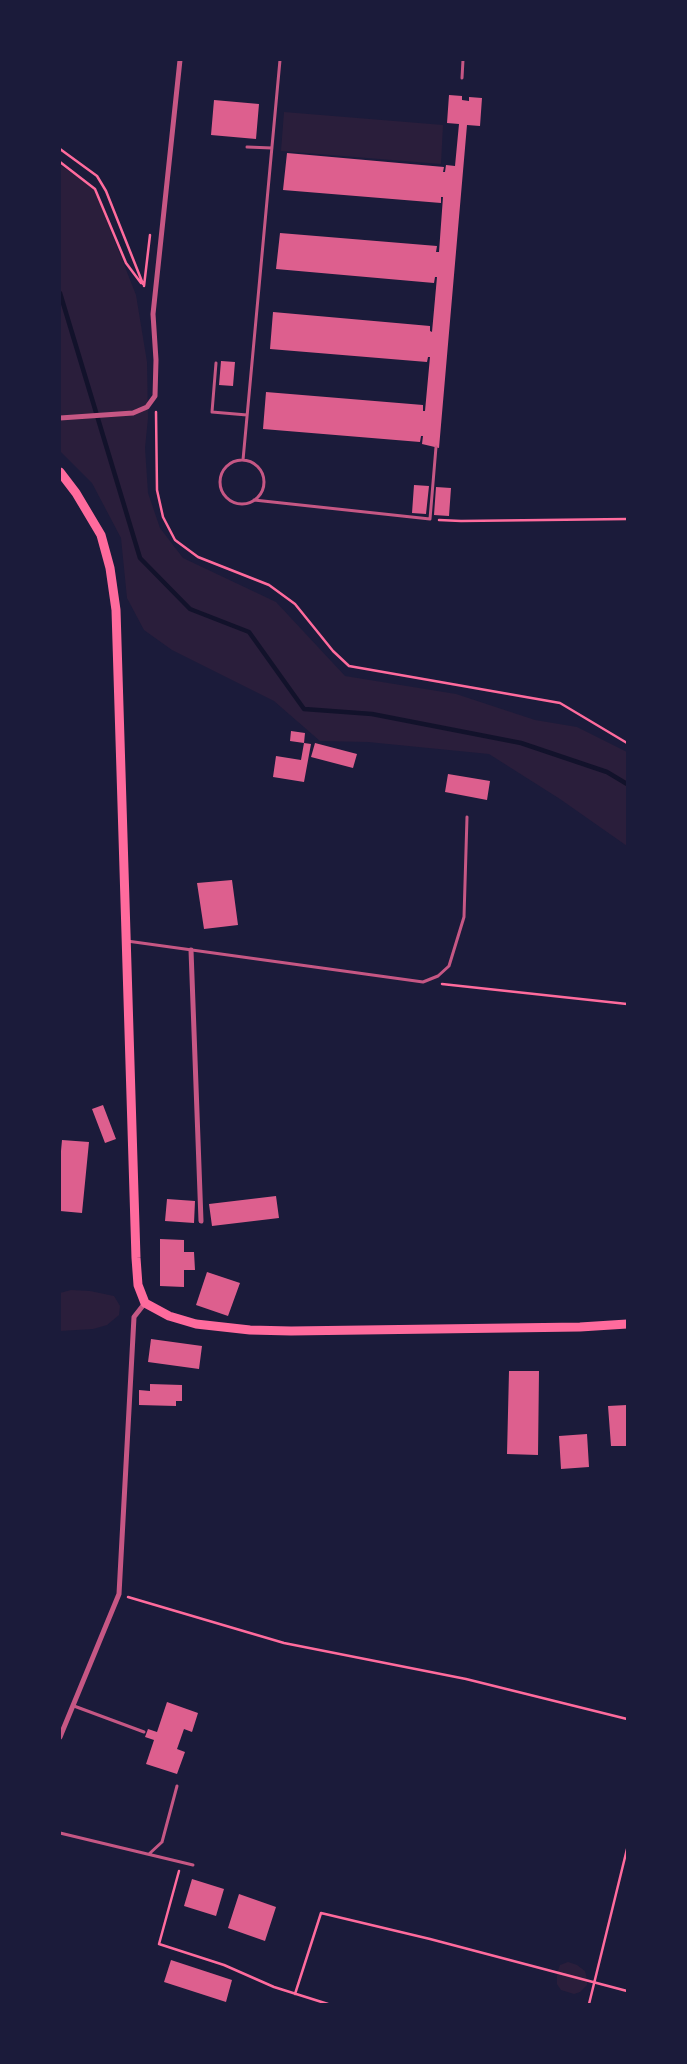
<!DOCTYPE html>
<html>
<head>
<meta charset="utf-8">
<style>
  body { margin:0 }
  #map { position:relative; width:687px; height:2064px; overflow:hidden; background:#1b1b3a; font-family:Ubuntu,sans-serif }
  canvas { display:block }
  .frame { position:absolute; inset:0; border:61px solid #1b1b3a; pointer-events:none }
</style>
</head>
<body>
<div id="map">
<canvas width="687" height="2064"></canvas>
<div class="frame"></div>
</div>
<script>
const context = document.querySelector('canvas').getContext('2d');
context.lineJoin = 'round';
function paint(path, color) {
  context.fillStyle = color;
  context.fill(path, 'evenodd');
}
function shape(rows) {
  const path = new Path2D();
  for (const r of rows) {
    if (r.length === 3) {
      path.moveTo(r[0] + r[2], r[1]);
      path.arc(r[0], r[1], r[2], 0, 2 * Math.PI);
      continue;
    }
    path.moveTo(r[0], r[1]);
    for (let i = 2; i < r.length; i += 2) path.lineTo(r[i], r[i + 1]);
  }
  return path;
}
function stroke(path, color, width, dash) {
  context.strokeStyle = color;
  context.lineWidth = width;
  context.lineCap = dash ? 'butt' : 'round';
  context.setLineDash(dash || []);
  context.stroke(path);
}
const green = shape([
  [284,112,443,125,441,164,281,151],
  [60,165,94,188,136,295,147,362,148,418,145,448,148,493,160,528,183,558,276,602,345,676,456,694,535,720,577,727,627,752,627,846,560,799,489,754,368,742,320,741,274,701,172,650,144,630,127,598,121,538,92,483,60,451],
  [71,1290,90,1291,114,1296,120,1306,119,1315,107,1325,93,1329,60,1331,60,1293],
  [568,1962,577,1965,585,1971,587,1979,587,1985,580,1992,574,1994,561,1990,557,1984,557,1974,560,1965]
]);
const stream = shape([
  [60,293,140,558,190,609,249,632,304,709,372,714,521,743,607,772,627,784]
]);
const building = shape([
  [449,95,462,96,462,100,469,101,469,97,482,98,480,126,467,125,439,448,422,444,423,436,421,436,420,442,263,429,266,392,423,405,423,411,425,411,430,357,428,357,427,362,270,349,273,312,430,326,430,331,432,332,437,277,435,277,434,283,276,269,280,233,437,246,436,252,439,252,443,197,441,197,441,203,283,190,287,153,444,167,443,172,445,172,446,165,455,166,459,124,447,123],
  [214,100,259,104,256,139,211,135],
  [221,361,235,362,233,386,219,385],
  [414,485,429,486,426,514,412,513],
  [436,487,451,488,449,516,434,515],
  [291,731,305,733,304,743,290,741],
  [304,743,311,744,304,782,273,777,276,756,301,760],
  [315,743,357,754,353,768,311,757],
  [448,774,490,781,487,800,445,792],
  [232,880,238,925,204,929,197,883],
  [103,1105,116,1139,105,1143,92,1109],
  [62,1140,89,1142,82,1213,60,1211,60,1162],
  [276,1196,279,1218,212,1226,209,1204],
  [167,1199,195,1201,194,1223,165,1221],
  [160,1239,184,1240,184,1252,194,1252,195,1270,184,1270,184,1287,160,1286],
  [207,1272,240,1283,228,1316,196,1305],
  [151,1339,202,1346,199,1369,148,1362],
  [509,1371,539,1371,538,1455,507,1454],
  [150,1384,182,1385,182,1401,176,1401,176,1406,139,1405,139,1390,150,1391],
  [627,1405,627,1446,611,1446,608,1406],
  [587,1434,589,1467,561,1469,559,1436],
  [167,1702,198,1713,192,1732,184,1729,177,1749,185,1752,177,1774,146,1764,154,1740,145,1737,148,1729,157,1732],
  [192,1879,224,1889,216,1916,184,1906],
  [239,1894,276,1907,265,1941,228,1928],
  [171,1960,232,1980,226,2002,164,1982]
]);
const path = shape([
  [60,149,97,176,106,191,143,284],
  [60,162,95,189,126,263,141,283],
  [144,286,150,235],
  [156,412,157,490,163,517,175,540,198,557,269,585,295,604,333,651,349,666,560,703,627,743],
  [439,520,461,521,627,519],
  [442,984,627,1004],
  [128,1597,284,1643,466,1679,627,1719],
  [179,1871,159,1944,224,1965,274,1987,328,2004],
  [295,1994,321,1913,430,1939,627,1991],
  [589,2004,627,1849]
]);
const service = shape([
  [462,78,463,60],
  [247,147,272,148],
  [216,363,212,412,247,415],
  [242,482,22],
  [243,460,280,60],
  [254,500,430,519,436,447],
  [127,941,423,982,438,976,449,966,464,917,467,817],
  [74,1706,144,1732],
  [60,1833,193,1865],
  [149,1854,162,1842,177,1786]
]);
const minor = shape([
  [60,418,133,413,147,407,155,396,156,360,153,314,180,60],
  [191,950,201,1221],
  [60,1737,119,1594,134,1317,145,1303]
]);
const secondary = shape([
  [60,472,76,493,101,535,110,568,116,610,136,1258,138,1285,145,1303,169,1316,196,1324,250,1330,291,1331,580,1327,627,1324]
]);
paint(green, '#2a1e3b');
stroke(stream, '#12122b', 4.5);
paint(building, '#dd5f8e');
stroke(path, '#ff6b9d', 2.5);
stroke(service, '#c65784', 3);
stroke(minor, '#c65784', 5);
stroke(secondary, '#ff6b9d', 9);
</script>
</body>
</html>
